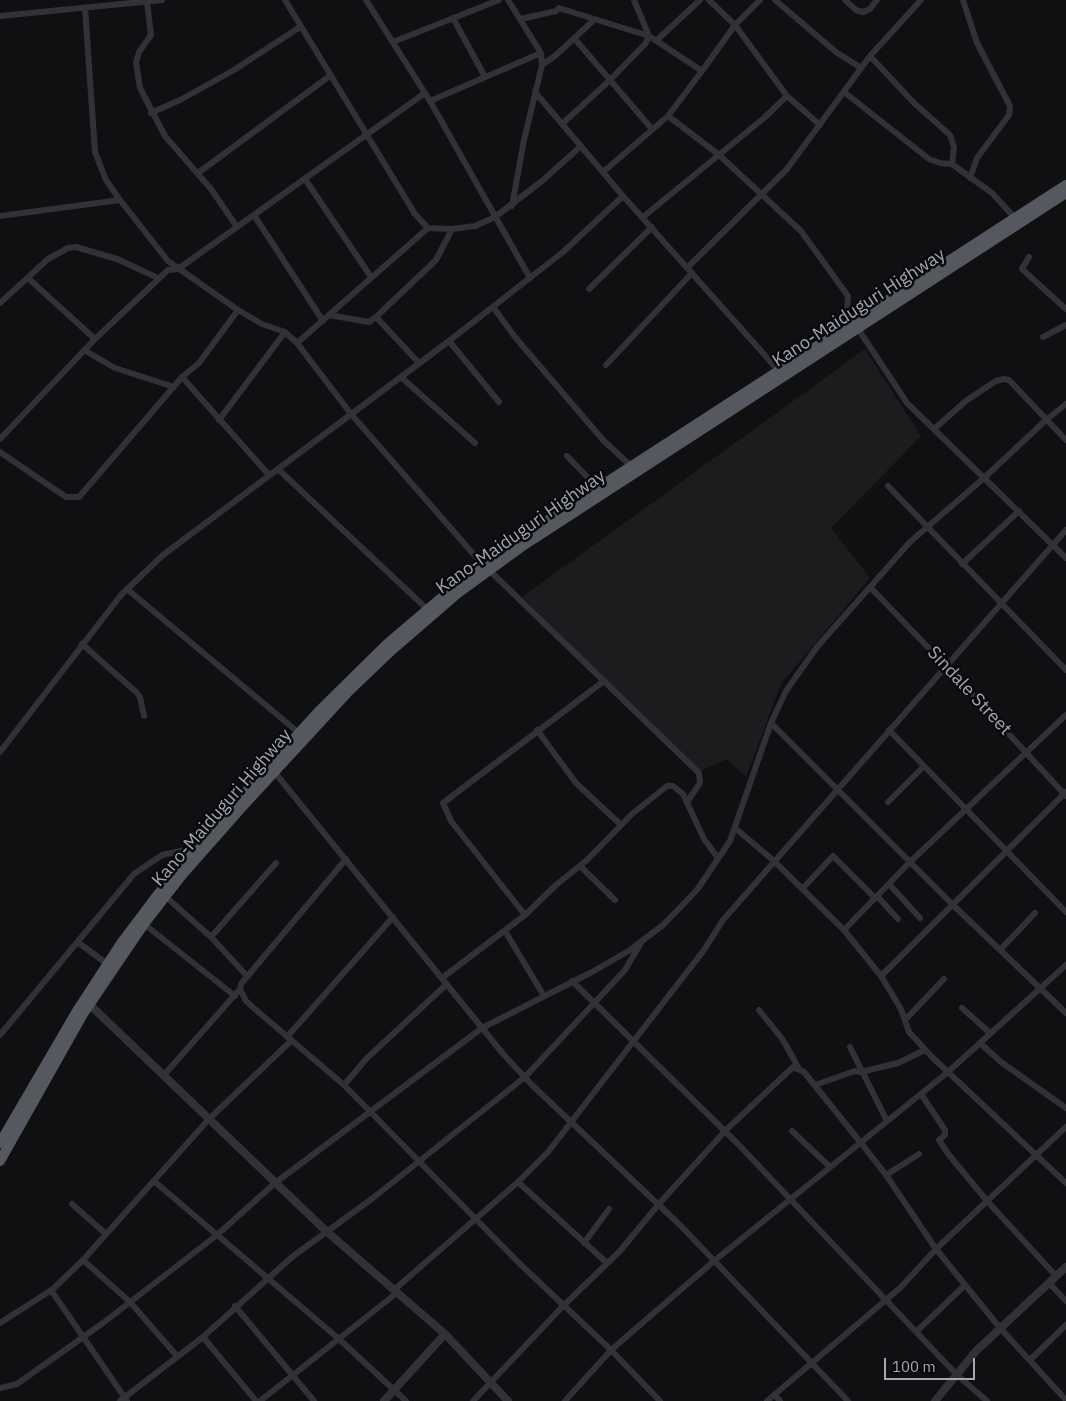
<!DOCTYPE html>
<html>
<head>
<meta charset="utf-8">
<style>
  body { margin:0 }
  #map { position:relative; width:1066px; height:1401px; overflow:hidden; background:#101012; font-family:"IBM Plex Sans",sans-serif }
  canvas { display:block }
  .scale { position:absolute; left:884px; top:1358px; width:91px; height:22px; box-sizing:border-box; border:2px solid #a2a7b3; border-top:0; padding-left:6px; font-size:15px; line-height:18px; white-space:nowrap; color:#a2a7b3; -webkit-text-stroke:4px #0b0b0d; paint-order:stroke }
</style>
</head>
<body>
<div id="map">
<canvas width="1066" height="1401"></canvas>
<div class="scale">100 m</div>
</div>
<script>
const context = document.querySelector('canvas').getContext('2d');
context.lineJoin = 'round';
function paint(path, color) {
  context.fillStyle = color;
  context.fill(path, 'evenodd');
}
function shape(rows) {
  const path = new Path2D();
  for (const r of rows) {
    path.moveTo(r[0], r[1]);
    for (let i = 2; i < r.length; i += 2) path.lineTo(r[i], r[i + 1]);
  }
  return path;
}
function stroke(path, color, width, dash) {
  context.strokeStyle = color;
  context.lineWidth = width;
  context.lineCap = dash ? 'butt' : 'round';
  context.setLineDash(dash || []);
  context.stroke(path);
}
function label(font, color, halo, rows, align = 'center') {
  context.font = font + ' "IBM Plex Sans",sans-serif';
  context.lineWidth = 5;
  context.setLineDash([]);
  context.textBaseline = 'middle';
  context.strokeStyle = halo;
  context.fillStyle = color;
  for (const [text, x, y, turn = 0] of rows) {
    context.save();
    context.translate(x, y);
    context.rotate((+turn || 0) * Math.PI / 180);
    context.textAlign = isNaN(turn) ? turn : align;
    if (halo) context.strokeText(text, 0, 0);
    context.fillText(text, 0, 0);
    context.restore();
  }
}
const built = shape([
  [865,349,921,436,831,528,870,578,781,684,746,777,727,759,698,772,522,597]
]);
const minor = shape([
  [285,0,415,214,428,228],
  [366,0,430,101,530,278],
  [508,0,541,53,542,65,524,140,512,206],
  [634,0,649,36],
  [709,0,735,25,787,96,820,125],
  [775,0,836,52,861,68],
  [845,0,856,10,863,12,870,9,877,0],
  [963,0,977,43,1010,106,1009,115,977,158,970,178],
  [147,2,151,35,139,52,136,62,140,88,165,136,211,189,237,227],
  [85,8,95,152,106,180,120,200,168,261,238,310,262,324,285,332,297,343,351,414,483,565],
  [0,16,162,0],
  [453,18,485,77],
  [521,19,556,11,559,8,649,36,702,71,668,116,603,172],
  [574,38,652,129],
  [657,40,700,0],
  [393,42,499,0],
  [870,56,914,103,950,135,954,147,952,164,992,193,1015,218],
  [542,65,555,56,594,20],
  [702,71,735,25,760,0],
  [535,92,623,196],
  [844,92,929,159,940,163,952,164],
  [430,101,541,53],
  [151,113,182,99,234,70,300,27],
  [562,124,609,81,646,43,649,36],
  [198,173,331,75],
  [305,179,371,277],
  [254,215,323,321],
  [0,216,120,200],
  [643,217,764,118,787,96],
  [1029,257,1022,269,1066,309],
  [687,268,787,169,870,56,921,0],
  [28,278,95,339],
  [589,289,652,227],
  [0,303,48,259,68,248,76,247,117,259,158,278],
  [493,307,515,337,603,440,631,466],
  [329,315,369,322,376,317,436,260,452,229],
  [376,317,419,363],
  [1043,337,1066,325],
  [449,341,499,402],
  [297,343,428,228,452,229,475,226,495,217,542,181,581,146],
  [84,350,115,368,174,387],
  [606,365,692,273],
  [182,377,269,475],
  [401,377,475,443],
  [1066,404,1046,420,984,478,1066,558],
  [219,420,285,332],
  [934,429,967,400,996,381,1004,379,1009,380,1066,440],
  [0,439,95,339,168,270,178,269,425,93],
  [0,452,66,497,79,497,182,377,199,363,238,310],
  [567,456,597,487],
  [278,469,427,609],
  [888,486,1066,670],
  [962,564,1019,511],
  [489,570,699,773,700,783,687,802],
  [870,587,946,666,1066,796],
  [127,589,299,733],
  [82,644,136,692,140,697,144,716],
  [771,723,953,905,1066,1013],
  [537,730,576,783,621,825],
  [889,730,1066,912],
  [0,752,121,595,163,555,449,341,563,252,623,196,778,370],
  [272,769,504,1055,532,1085,681,1226,848,1401],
  [888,802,924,766],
  [735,828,774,861,844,930,881,976,901,1009,909,1032,932,1057,1066,1183],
  [580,866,615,900],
  [889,884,920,918],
  [802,889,833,856,875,898],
  [877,896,898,919],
  [166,897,211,937,247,976],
  [525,915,451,821,443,803,604,681],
  [144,924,235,996],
  [844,930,910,862,1066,715],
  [505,931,544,996],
  [211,937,276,863],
  [79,943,107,964],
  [1000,950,1035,913],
  [881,976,1066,792],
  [442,978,525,915,556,885,587,860,632,814,667,786,673,786,683,794,704,839,718,858],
  [572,981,738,1144,956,1374,987,1401],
  [240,989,246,1001,256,1010,344,1085,520,1264,611,1350,660,1401],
  [962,1008,990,1033],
  [759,1010,783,1040,798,1067],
  [905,1020,944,979],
  [0,1035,134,874,162,855,194,848],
  [287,1037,393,917],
  [980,1043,1001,1062,1066,1108],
  [850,1047,887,1121],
  [164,1075,240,989,241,984,346,859],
  [344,1085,367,1058,447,984],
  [815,1085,855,1071,861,1072,898,1063,925,1050],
  [921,1094,945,1130,945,1135,939,1140,949,1155,988,1202,1056,1276],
  [792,1131,830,1167],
  [886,1175,919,1154],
  [154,1181,339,1339,406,1401],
  [518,1182,607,1263],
  [72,1204,106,1234],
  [584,1243,609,1209],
  [83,1260,130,1302,177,1356],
  [1049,1283,1066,1301],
  [395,1289,518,1182,548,1152,704,950,723,920,1066,530],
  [51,1290,127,1401],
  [235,1306,314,1401],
  [0,1323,53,1289,83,1260,209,1119,292,1040],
  [916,1332,965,1285],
  [203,1337,256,1401],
  [1030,1360,1066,1325],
  [0,1388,17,1384,103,1323,217,1235,275,1183,482,1028,592,972,630,950,663,925,697,890,730,841,771,723,786,691,817,647,910,542,984,478,907,403,847,312,848,296,801,231,718,154,668,116],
  [775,1395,780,1401],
  [120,1401,203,1337,292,1257,373,1198,525,1077,625,970,641,943],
  [260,1401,398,1292],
  [473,1401,564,1305,620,1251,658,1205,725,1131,793,1067,804,1072,861,1143,886,1175,936,1249,1000,1328,1066,1400],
  [565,1401,611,1350,714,1261,948,1072,1066,965],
  [767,1401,900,1288,936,1249,1066,1127]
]);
const tertiary = shape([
  [87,1002,326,1231,445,1334,508,1401],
  [384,1401,445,1334],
  [935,1401,976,1351,1066,1267]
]);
const trunk = shape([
  [0,1143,77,1011,122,942,159,893,195,848,318,712,387,644,454,587,519,539,1066,185],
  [0,1161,83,1014,144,924,182,875,243,806,347,693,392,650,458,593,524,545,1066,193]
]);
const streetNames = [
  ["Kano-Maiduguri Highway",859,308,-33],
  ["Kano-Maiduguri Highway",521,532,-35],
  ["Sindale Street",969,691,47],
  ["Kano-Maiduguri Highway",222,808,-49]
];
paint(built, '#1c1c1f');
stroke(minor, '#313237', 6);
stroke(tertiary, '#313237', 8);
stroke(trunk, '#55585f', 10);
label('18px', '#a2a7b3', '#0b0b0d', streetNames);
</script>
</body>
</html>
